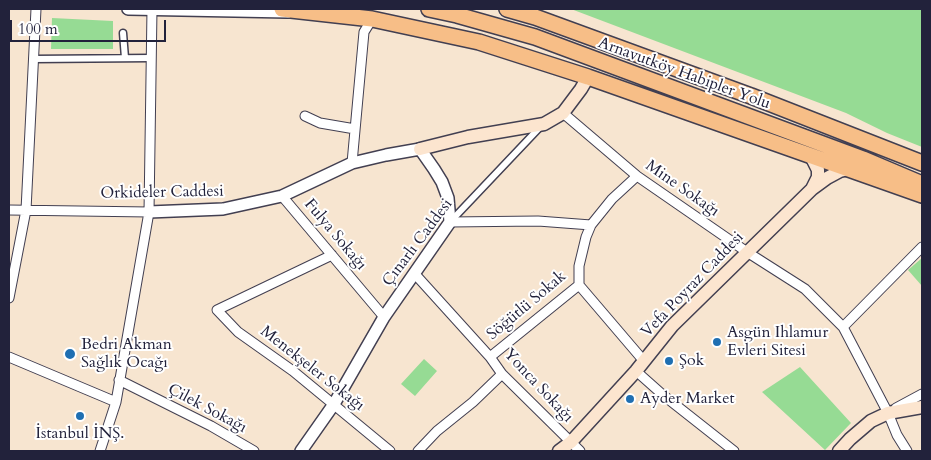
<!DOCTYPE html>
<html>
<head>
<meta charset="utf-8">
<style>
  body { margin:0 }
  #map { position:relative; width:931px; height:460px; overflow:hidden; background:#f7e5d0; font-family:Cardo,serif }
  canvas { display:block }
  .frame { position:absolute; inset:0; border:10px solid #22223b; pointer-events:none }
  .scale { position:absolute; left:10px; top:20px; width:156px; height:22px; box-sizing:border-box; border:2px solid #22223b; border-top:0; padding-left:6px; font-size:15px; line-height:18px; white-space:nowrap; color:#22223b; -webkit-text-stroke:4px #fff; paint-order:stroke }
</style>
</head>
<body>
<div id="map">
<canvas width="931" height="460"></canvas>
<div class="frame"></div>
<div class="scale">100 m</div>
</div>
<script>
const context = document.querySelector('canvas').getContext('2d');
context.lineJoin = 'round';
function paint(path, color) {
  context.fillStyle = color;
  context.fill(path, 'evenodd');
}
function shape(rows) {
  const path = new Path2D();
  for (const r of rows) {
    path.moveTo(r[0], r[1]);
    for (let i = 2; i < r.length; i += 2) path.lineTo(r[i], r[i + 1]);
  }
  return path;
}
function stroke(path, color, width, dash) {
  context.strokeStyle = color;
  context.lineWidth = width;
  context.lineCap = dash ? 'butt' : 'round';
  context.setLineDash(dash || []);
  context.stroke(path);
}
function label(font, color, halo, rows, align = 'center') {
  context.font = font + ' Cardo,serif';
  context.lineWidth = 4;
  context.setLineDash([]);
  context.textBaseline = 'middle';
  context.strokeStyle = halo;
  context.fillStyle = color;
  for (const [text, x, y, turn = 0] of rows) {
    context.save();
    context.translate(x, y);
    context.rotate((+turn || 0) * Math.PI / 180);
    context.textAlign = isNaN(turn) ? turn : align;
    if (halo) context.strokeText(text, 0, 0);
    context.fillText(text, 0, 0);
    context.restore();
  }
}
const green = shape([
  [571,9,922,9,922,147,887,133,846,113],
  [52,18,113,21,113,49,51,49],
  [922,258,922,286,908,270],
  [424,359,437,371,415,396,401,384],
  [800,367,851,423,825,450,762,392]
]);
const pedestrian = shape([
  [123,33,125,58],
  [33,59,151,58],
  [451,221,542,125]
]);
const minor = shape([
  [563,113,637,176,747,252,805,289,843,327,888,413,897,435,907,451],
  [305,116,320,123,355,129],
  [352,163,364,32,372,19],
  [282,196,384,317],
  [9,210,149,212],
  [450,222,538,221,591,225],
  [332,255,217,310,238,332,293,371,390,451],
  [414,273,490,357,502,374,580,451],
  [579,285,579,266,586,237,591,225,612,199,637,176],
  [579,285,643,360],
  [9,298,26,210,36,9],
  [843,327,922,247],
  [9,357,116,402],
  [490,357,579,285],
  [636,371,663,395,734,451],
  [119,380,211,426,254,451],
  [896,408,922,394],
  [100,451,116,402,149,212,152,9],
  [418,451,437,431,473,402,502,374]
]);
const tertiary = shape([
  [128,9,288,12],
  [149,212,223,209,282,196,352,163,386,155,420,149,434,169,442,182,448,198,450,222,384,317,334,404,301,451]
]);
const secondary = shape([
  [420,149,468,137,544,124,563,113,581,89,588,77],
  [811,156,818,170,818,177,812,189,827,178,840,171,848,169],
  [559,451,571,442,636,371,672,326,812,189],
  [839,451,850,439,871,421,888,413,922,407]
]);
const trunk = shape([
  [282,9,372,19,479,42,588,77,922,195],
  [429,9,457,15,535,37,863,159,922,184],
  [507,9,535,17,751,96,922,163]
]);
const markers = [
  [717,342,5,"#1f6fb2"],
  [70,354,6,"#1f6fb2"],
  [669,361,5,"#1f6fb2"],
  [630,399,5,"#1f6fb2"],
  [80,416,5,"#1f6fb2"]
];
const streetNames = [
  ["Arnavutköy Habipler Yolu",684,74,20],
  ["Mine Sokağı",682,189,35],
  ["Orkideler Caddesi",162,193,-1],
  ["Fulya Sokağı",335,235,50],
  ["Çınarlı Caddesi",418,243,-53],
  ["Vefa Poyraz Caddesi",693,285,-46],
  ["Söğütlü Sokak",527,306,-40],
  ["Menekşeler Sokağı",312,369,38],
  ["Yonca Sokağı",538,386,47],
  ["Çilek Sokağı",207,409,28]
];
const poiNames = [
  ["Asgün Ihlamur",727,333],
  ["Evleri Sitesi",727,351],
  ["Bedri Akman",81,345],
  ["Sağlık Ocağı",81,363],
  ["Şok",679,361],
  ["Ayder Market",640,399],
  ["İstanbul İNŞ.",80,434,"center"]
];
paint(green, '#96db94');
stroke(pedestrian, '#423f51', 9);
stroke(minor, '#423f51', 11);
stroke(tertiary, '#423f51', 14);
stroke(secondary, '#423f51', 15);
stroke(trunk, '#423f51', 18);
stroke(pedestrian, '#fff', 6);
stroke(minor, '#fff', 9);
stroke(tertiary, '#fff', 11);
stroke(secondary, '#fce5cf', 12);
stroke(trunk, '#f7be87', 15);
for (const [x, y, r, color] of markers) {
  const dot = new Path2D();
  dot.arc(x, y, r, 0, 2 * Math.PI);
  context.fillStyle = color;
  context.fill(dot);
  stroke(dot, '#fff', 2);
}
label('16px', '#22223b', '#fff', streetNames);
label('16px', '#22223b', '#fff', poiNames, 'left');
</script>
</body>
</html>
